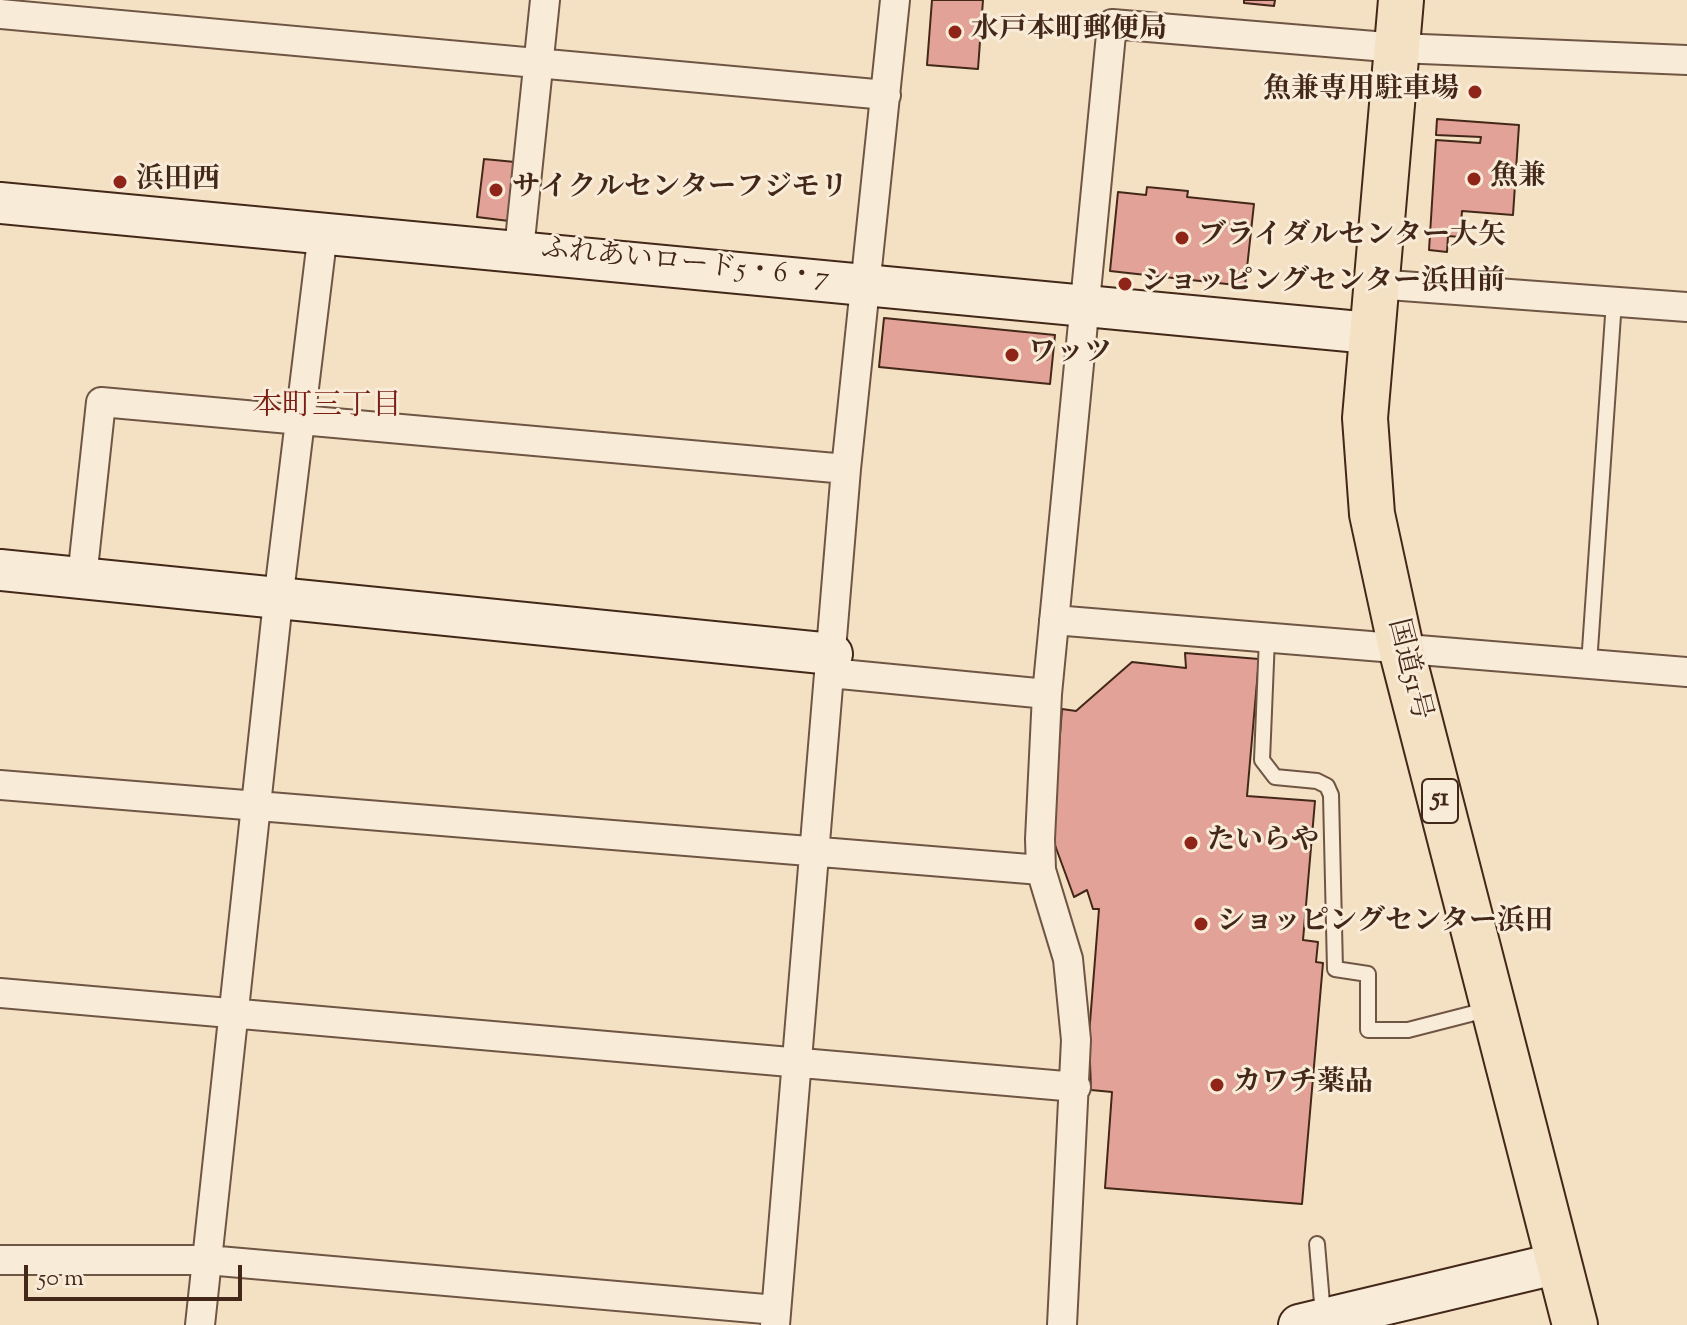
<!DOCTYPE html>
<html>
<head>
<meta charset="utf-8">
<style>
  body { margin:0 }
  #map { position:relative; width:1687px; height:1325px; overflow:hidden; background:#f4e0c3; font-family:"Sorts Mill Goudy",serif }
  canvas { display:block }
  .scale { position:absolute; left:24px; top:1265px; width:218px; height:36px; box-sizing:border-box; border:4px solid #432718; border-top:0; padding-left:10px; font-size:24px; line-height:28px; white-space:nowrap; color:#432718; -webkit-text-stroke:6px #f8ebd8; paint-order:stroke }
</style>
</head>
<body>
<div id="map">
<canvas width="1687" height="1325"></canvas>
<div class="scale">50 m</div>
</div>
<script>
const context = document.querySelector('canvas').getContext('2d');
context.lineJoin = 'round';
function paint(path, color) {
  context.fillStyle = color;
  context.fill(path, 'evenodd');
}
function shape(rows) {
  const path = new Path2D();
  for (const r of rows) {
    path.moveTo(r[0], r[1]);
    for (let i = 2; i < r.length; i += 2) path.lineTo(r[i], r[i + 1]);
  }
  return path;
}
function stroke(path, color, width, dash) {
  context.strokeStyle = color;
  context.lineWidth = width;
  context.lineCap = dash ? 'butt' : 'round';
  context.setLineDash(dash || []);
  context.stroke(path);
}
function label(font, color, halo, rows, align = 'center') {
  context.font = font + ' "Sorts Mill Goudy","Noto Serif JP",serif';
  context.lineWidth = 6;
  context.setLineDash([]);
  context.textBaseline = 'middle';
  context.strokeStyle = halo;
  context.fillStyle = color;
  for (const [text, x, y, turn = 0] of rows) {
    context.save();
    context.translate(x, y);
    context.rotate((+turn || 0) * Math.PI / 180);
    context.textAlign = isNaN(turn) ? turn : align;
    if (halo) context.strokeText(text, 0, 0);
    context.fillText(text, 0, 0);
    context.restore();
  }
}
const building = shape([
  [932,0,983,0,978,69,927,65,932,0],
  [1244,0,1275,0,1274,6,1244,3,1244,0],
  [1437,119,1519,125,1513,215,1462,211,1460,237,1448,236,1447,252,1429,250,1436,140,1480,143,1481,137,1436,135,1437,119],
  [484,159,515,162,509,221,477,217,484,159],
  [1147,187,1188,191,1187,197,1254,204,1245,286,1110,271,1118,192,1146,195,1147,187],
  [884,318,1055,335,1050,384,879,367,884,318],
  [1185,653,1259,659,1247,796,1315,801,1303,940,1318,942,1316,962,1323,963,1302,1204,1105,1188,1112,1092,1091,1090,1089,1035,1099,909,1093,909,1087,890,1074,897,1052,837,1062,709,1076,711,1132,662,1186,668,1185,653]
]);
const lane = shape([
  [1267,638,1262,760,1275,777,1317,781,1327,786,1331,795,1335,969,1368,974,1368,1030,1408,1030,1490,1009],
  [1589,664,1614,301],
  [1317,1244,1323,1315]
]);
const street = shape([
  [0,14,886,95],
  [519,250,545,0],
  [1375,284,1687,307],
  [82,578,101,402,846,469],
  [1054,620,1687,672],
  [830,673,1047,694],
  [0,785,1041,870],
  [0,993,1076,1087],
  [0,1260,207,1260,776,1310],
  [200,1325,278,601,323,232],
  [775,1325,846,469,895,0],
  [1062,1325,1076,1040,1068,959,1041,870,1040,839,1047,694,1112,24,1398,48,1687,60]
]);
const secondary = shape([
  [0,203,1370,333],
  [0,570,832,654],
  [1299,1325,1559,1263]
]);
const highway = shape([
  [1401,0,1365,418,1372,514,1401,648,1575,1325]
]);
const markers = [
  [955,32,8,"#8f2418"],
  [1475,92,8,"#8f2418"],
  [1474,179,8,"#8f2418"],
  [120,182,8,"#8f2418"],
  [496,190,8,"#8f2418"],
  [1182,238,8,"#8f2418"],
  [1125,284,8,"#8f2418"],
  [1012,355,8,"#8f2418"],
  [1191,843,8,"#8f2418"],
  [1201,924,8,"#8f2418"],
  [1217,1085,8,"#8f2418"]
];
const shields = [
  [1440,801,36]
];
const shieldNames = [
  ["51",1440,801]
];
const poiNames = [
  ["水戸本町郵便局",971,32],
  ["魚兼専用駐車場",1459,92,"right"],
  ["魚兼",1490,179],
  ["浜田西",136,182],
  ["サイクルセンターフジモリ",512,190],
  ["ブライダルセンター大矢",1198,238],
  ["ショッピングセンター浜田前",1141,284],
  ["ワッツ",1028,355],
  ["たいらや",1207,843],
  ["ショッピングセンター浜田",1217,924],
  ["カワチ薬品",1233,1085]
];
const streetNames = [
  ["ふれあいロード5・6・7",685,266,6],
  ["国道51号",1407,670,76]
];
const neighbourhoodNames = [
  ["本町三丁目",327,409]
];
paint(building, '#e2a297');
stroke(building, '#432718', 2);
stroke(lane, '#6f5543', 18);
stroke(street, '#6f5543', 32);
stroke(secondary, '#432718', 44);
stroke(highway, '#432718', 48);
stroke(lane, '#f8ebd8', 14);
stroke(street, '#f8ebd8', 28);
stroke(secondary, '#f8ebd8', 40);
stroke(highway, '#f4e0c3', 44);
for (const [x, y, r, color] of markers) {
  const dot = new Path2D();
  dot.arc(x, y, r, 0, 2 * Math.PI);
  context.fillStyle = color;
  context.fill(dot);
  stroke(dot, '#f8ebd8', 3);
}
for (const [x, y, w] of shields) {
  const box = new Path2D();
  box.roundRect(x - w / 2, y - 22, w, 44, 6);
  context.fillStyle = '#f8ebd8';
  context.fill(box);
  stroke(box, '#432718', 2);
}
label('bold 26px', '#432718', null, shieldNames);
label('bold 28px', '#432718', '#f8ebd8', poiNames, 'left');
label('28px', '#432718', '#f8ebd8', streetNames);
label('30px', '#7a1f14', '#f8ebd8', neighbourhoodNames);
</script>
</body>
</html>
